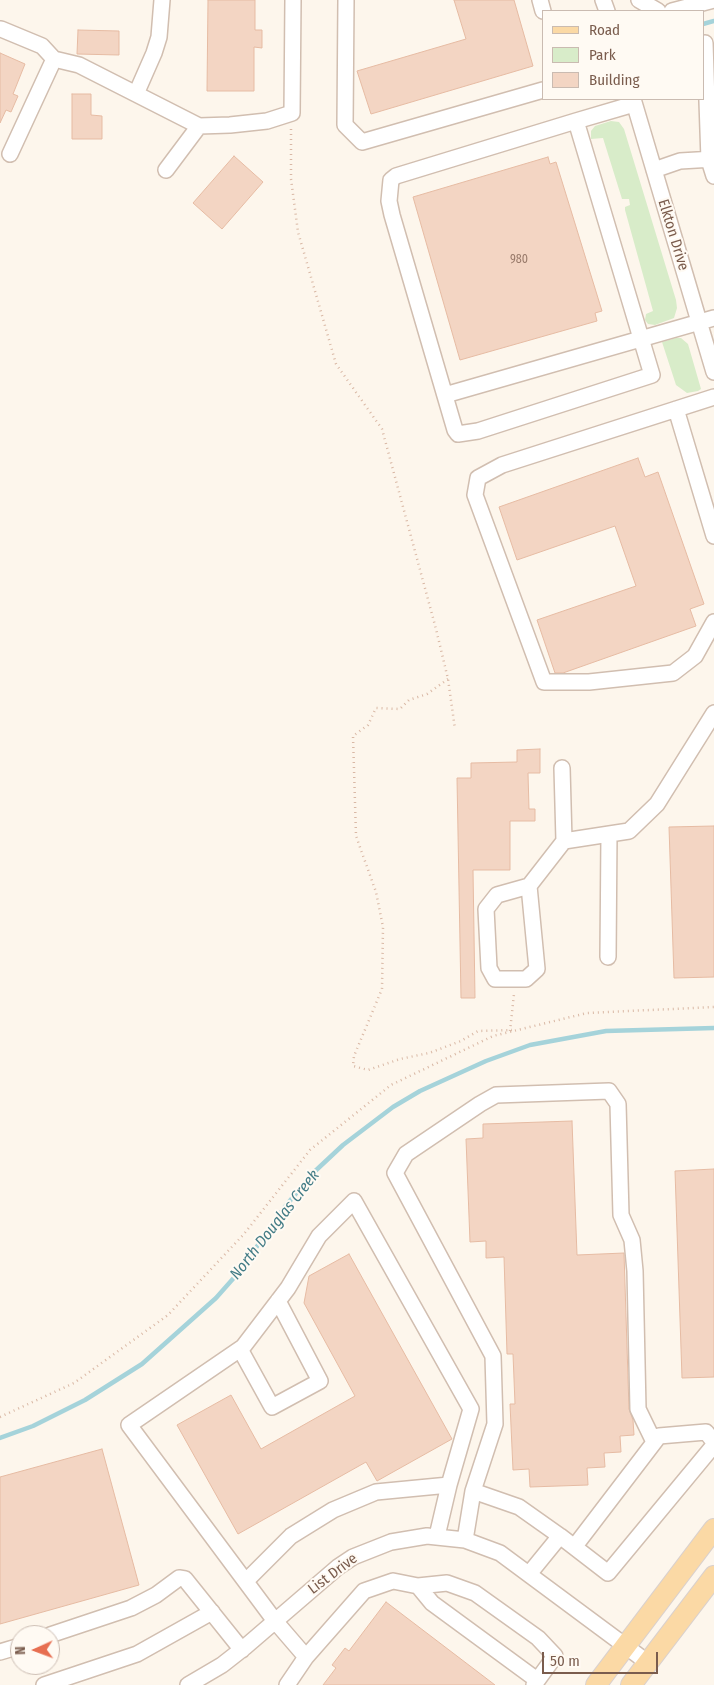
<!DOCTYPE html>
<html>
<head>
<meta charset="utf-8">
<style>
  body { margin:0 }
  #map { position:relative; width:714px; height:1685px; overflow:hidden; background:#fdf6ec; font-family:"Fira Sans Condensed",sans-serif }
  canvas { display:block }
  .legend { position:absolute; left:542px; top:10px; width:162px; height:90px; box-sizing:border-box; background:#fffaf3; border:1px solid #cabbb1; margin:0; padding:6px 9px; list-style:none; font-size:15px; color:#7a5c4d }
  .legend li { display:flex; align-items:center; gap:10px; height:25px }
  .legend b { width:25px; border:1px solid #cabbb1 }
  .north { position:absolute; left:10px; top:1625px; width:50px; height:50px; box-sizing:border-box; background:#fffaf3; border:1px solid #cabbb1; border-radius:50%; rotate:268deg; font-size:14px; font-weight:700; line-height:20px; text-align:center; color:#7a5c4d }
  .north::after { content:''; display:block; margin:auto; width:18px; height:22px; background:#e76f51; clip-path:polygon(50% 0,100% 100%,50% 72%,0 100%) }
  .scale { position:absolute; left:542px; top:1652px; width:116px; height:22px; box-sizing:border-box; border:2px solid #7a5c4d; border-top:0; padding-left:6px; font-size:15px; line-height:18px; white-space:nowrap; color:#7a5c4d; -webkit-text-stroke:4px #fffaf3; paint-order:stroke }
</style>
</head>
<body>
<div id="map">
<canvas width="714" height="1685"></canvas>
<ul class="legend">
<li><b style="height:6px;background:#fbd9a5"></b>Road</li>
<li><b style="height:14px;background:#d8ecc9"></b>Park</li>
<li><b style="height:14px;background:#f3d5c3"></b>Building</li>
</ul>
<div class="north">N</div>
<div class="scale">50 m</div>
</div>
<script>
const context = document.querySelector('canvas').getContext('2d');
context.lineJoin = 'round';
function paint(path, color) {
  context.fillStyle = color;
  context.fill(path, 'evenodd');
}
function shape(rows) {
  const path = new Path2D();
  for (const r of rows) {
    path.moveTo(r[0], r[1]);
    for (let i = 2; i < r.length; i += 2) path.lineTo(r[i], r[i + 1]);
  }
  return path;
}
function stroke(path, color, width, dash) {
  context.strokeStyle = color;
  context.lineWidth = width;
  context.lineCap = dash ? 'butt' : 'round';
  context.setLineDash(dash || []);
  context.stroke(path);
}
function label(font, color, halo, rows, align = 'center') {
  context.font = font + ' "Fira Sans Condensed",sans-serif';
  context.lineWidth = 4;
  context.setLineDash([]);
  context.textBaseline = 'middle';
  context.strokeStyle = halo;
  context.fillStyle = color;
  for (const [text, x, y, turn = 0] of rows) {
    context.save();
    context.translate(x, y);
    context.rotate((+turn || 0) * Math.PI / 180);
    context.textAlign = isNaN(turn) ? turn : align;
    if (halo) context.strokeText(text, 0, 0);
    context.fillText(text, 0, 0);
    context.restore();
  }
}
const green = shape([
  [611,121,619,122,624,129,676,300,677,308,674,318,655,325,648,324,645,320,646,314,653,311,625,210,625,207,630,205,629,199,622,199,603,138,591,139,591,131,595,126],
  [676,338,681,338,688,344,701,389,698,391,687,393,676,385,662,342]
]);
const stream = shape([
  [703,24,714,21],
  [0,1438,33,1426,85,1400,142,1364,216,1298,239,1272,284,1208,312,1174,343,1145,393,1107,420,1091,486,1061,530,1045,606,1031,714,1028]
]);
const building = shape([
  [208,0,255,0,255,30,262,30,262,48,254,47,254,91,207,91,208,0],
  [454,0,514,0,533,66,371,114,357,71,466,39,454,0],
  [78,30,119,31,119,55,77,54,78,30],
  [0,53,25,64,13,94,18,96,11,112,6,110,0,123,0,53],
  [72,94,91,94,91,115,102,116,102,139,72,139,72,94],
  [234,156,263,182,222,229,193,203,234,156],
  [548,157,550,164,556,162,602,311,595,313,597,321,460,360,413,197,548,157],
  [638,458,645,477,658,472,704,604,690,609,696,626,563,673,555,673,537,620,636,586,615,526,517,560,499,507,638,458],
  [540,749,540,773,528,773,529,809,535,809,535,821,510,821,510,870,473,870,475,998,461,998,457,778,471,778,471,763,517,762,517,750,540,749],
  [714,826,714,977,674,978,669,827,714,826],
  [572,1121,577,1255,624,1253,629,1409,633,1420,634,1435,620,1436,621,1452,604,1453,605,1467,587,1468,588,1485,530,1487,529,1469,513,1470,510,1404,515,1404,513,1354,507,1354,504,1257,486,1258,486,1241,470,1242,466,1139,483,1138,483,1124,572,1121],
  [714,1169,714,1377,682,1378,675,1171,714,1169],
  [349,1254,452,1439,377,1481,366,1462,238,1534,177,1425,231,1395,261,1449,355,1396,304,1303,309,1276,349,1254],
  [102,1449,139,1585,0,1624,0,1477,102,1449],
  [386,1602,495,1685,323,1685,336,1668,332,1665,345,1648,349,1651,386,1602]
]);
const path = shape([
  [291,129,291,179,298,232,336,364,382,429,436,629,448,679,455,729],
  [448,679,427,694,409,700,400,709,376,708,368,725,353,736,356,836,376,892,383,927,382,989,354,1056,353,1066,368,1070,400,1059,429,1053,461,1041,478,1031,512,1030],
  [510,1031,514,994],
  [0,1417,74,1383,168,1315,244,1234,310,1150,391,1085,493,1036,587,1013,714,1007]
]);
const minor = shape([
  [346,0,345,125,362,142,543,90],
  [540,0,543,11],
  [603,0,607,11],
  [639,0,658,11],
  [672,11,714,0],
  [1,29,42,46,54,59,79,65,199,126,230,125,267,121,292,113,293,0],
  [705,43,709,160,714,176],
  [136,94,154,53,159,37,162,0],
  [633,99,714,372],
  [576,121,652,375,478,431,458,434,455,430,392,215,389,201,391,180,396,176,576,121,634,104],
  [10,154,54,59],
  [166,170,199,126],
  [654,170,680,161,714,159],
  [445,395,714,318],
  [714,397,502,465,478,478,475,495,544,682,589,682,673,673,695,656,714,622],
  [676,409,714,536],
  [562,768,564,841],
  [529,886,537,969,526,979,495,979,489,968,486,909,497,895,529,886,564,841,629,831,657,804,714,713],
  [608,957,609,834],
  [240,1349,272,1407,320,1381,278,1301],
  [473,1491,495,1424,493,1356,395,1173,406,1154,480,1104,496,1095,609,1091,618,1104,621,1215,632,1240,635,1271,638,1409,654,1442],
  [437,1536,449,1485,471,1409,354,1201,319,1236,288,1288,243,1347,129,1425,275,1621,306,1657,364,1591,393,1581,418,1586,447,1583,475,1593,538,1638,555,1656,534,1685],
  [465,1540,473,1491,519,1507,560,1536],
  [575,1546,659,1436,706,1432,714,1442],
  [529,1574,560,1536,608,1573,714,1445],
  [246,1581,291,1536,333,1510,376,1492,449,1485],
  [418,1586,432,1603,537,1680],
  [50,1635,131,1608,156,1595,179,1578,185,1579,242,1650],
  [0,1652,20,1646],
  [44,1685,137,1654,212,1612],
  [188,1685,222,1665,245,1647,338,1567,353,1557,391,1542,427,1536,465,1540,500,1553,647,1662],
  [287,1685,306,1657]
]);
const major = shape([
  [596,1685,714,1529],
  [631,1685,714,1576]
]);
const numberNames = [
  ["980",519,260]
];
const streetNames = [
  ["Elkton Drive",673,235,73],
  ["List Drive",333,1574,-37]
];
const waterNames = [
  ["North Douglas Creek",275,1225,-52]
];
paint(green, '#d8ecc9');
stroke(stream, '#a5d3da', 4.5);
paint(building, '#f3d5c3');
stroke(building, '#e6bba3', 1);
stroke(minor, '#d1beb0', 18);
stroke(major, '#dad1cd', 22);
stroke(path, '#d9b8a5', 2.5, [1, 4]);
stroke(minor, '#fff', 15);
stroke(major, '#fbd9a5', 20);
label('12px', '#987a6a', null, numberNames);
label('15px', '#7a5c4d', '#fffaf3', streetNames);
label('italic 16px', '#437c86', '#fffaf3', waterNames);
</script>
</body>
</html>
